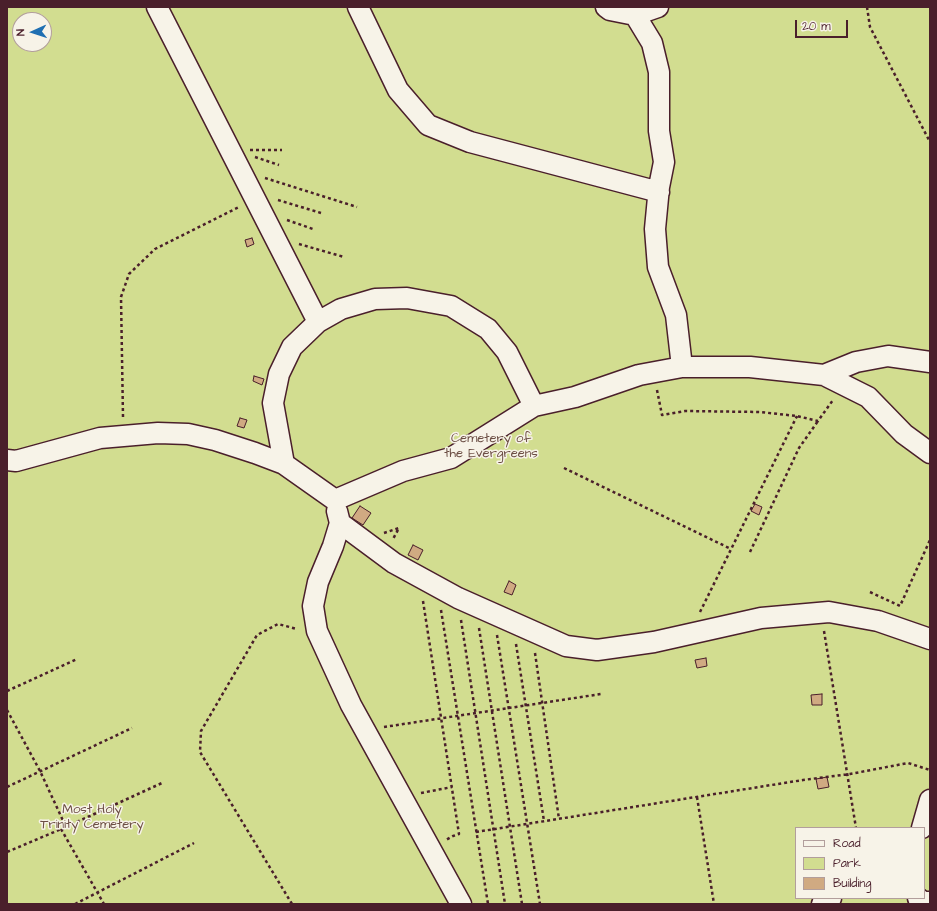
<!DOCTYPE html>
<html>
<head>
<meta charset="utf-8">
<style>
  body { margin:0 }
  #map { position:relative; width:937px; height:911px; overflow:hidden; background:#ebddc9; font-family:"Architects Daughter",sans-serif }
  canvas { display:block }
  .frame { position:absolute; inset:0; border:8px solid #4a1f2b; pointer-events:none }
  .legend { position:absolute; left:795px; top:827px; width:130px; height:72px; box-sizing:border-box; background:#f7f3e8; border:1px solid #b29e9c; margin:0; padding:5px 7px; list-style:none; font-size:12px; color:#4a1f2b }
  .legend li { display:flex; align-items:center; gap:8px; height:20px }
  .legend b { width:20px; border:1px solid #b29e9c }
  .north { position:absolute; left:12px; top:12px; width:40px; height:40px; box-sizing:border-box; background:#f7f3e8; border:1px solid #b29e9c; border-radius:50%; rotate:267deg; font-size:11px; font-weight:700; line-height:16px; text-align:center; color:#4a1f2b }
  .north::after { content:''; display:block; margin:auto; width:14px; height:18px; background:#1f6fb2; clip-path:polygon(50% 0,100% 100%,50% 72%,0 100%) }
  .scale { position:absolute; left:795px; top:20px; width:53px; height:18px; box-sizing:border-box; border:2px solid #4a1f2b; border-top:0; padding-left:5px; font-size:12px; line-height:14px; white-space:nowrap; color:#4a1f2b; -webkit-text-stroke:3px #f7f3e8; paint-order:stroke }
</style>
</head>
<body>
<div id="map">
<canvas width="937" height="911"></canvas>
<div class="frame"></div>
<ul class="legend">
<li><b style="height:5px;background:#f7f3e8"></b>Road</li>
<li><b style="height:11px;background:#d2dd90"></b>Park</li>
<li><b style="height:11px;background:#d0aa82"></b>Building</li>
</ul>
<div class="north">N</div>
<div class="scale">20 m</div>
</div>
<script>
const context = document.querySelector('canvas').getContext('2d');
context.lineJoin = 'round';
function paint(path, color) {
  context.fillStyle = color;
  context.fill(path, 'evenodd');
}
function shape(rows) {
  const path = new Path2D();
  for (const r of rows) {
    path.moveTo(r[0], r[1]);
    for (let i = 2; i < r.length; i += 2) path.lineTo(r[i], r[i + 1]);
  }
  return path;
}
function stroke(path, color, width, dash) {
  context.strokeStyle = color;
  context.lineWidth = width;
  context.lineCap = dash ? 'butt' : 'round';
  context.setLineDash(dash || []);
  context.stroke(path);
}
function label(font, color, halo, rows, align = 'center') {
  context.font = font + ' "Architects Daughter",sans-serif';
  context.lineWidth = 3;
  context.setLineDash([]);
  context.textBaseline = 'middle';
  context.strokeStyle = halo;
  context.fillStyle = color;
  for (const [text, x, y, turn = 0] of rows) {
    context.save();
    context.translate(x, y);
    context.rotate((+turn || 0) * Math.PI / 180);
    context.textAlign = isNaN(turn) ? turn : align;
    if (halo) context.strokeText(text, 0, 0);
    context.fillText(text, 0, 0);
    context.restore();
  }
}
const green = shape([
  [7,7,930,7,930,904,7,904],
  [20,20,44,20,44,44,20,44],
  [796,828,924,828,924,898,796,898]
]);
const building = shape([
  [252,238,254,244,247,247,245,240,252,238],
  [254,376,264,379,262,385,253,381,254,376],
  [240,418,247,420,244,428,237,426,240,418],
  [755,504,762,507,759,515,751,511,755,504],
  [360,506,371,513,363,525,352,518,360,506],
  [413,545,423,550,418,560,408,555,413,545],
  [509,581,516,585,512,595,504,592,509,581],
  [706,658,707,666,697,668,695,660,706,658],
  [822,694,822,705,812,705,811,695,822,694],
  [827,777,829,787,818,789,816,779,827,777]
]);
const path = shape([
  [867,7,870,27,930,142],
  [250,150,282,150],
  [255,157,279,165],
  [265,178,357,207],
  [278,200,321,213],
  [287,220,313,229],
  [299,244,344,257],
  [657,390,662,415,685,411,760,412,797,416,818,421,833,400],
  [123,417,121,297,129,274,155,249,239,207],
  [564,468,731,549],
  [384,533,399,528,393,539],
  [750,552,799,448,818,421],
  [870,592,900,606,930,540],
  [423,601,459,834,453,836,446,840],
  [441,610,488,904],
  [700,612,797,416],
  [461,620,505,904],
  [479,628,522,904],
  [824,631,856,828],
  [497,635,540,904],
  [516,644,544,821],
  [535,653,559,819],
  [7,691,77,659],
  [7,710,40,771,66,827,7,852],
  [384,727,601,694],
  [7,787,132,728],
  [421,793,452,787],
  [697,797,714,904],
  [66,827,162,783],
  [61,829,104,904],
  [476,832,803,780,850,774,908,763,930,770],
  [75,904,194,843],
  [292,904,200,752,201,731,257,635,278,624,297,629]
]);
const minor = shape([
  [157,7,318,322],
  [358,7,398,90,428,125,470,142,659,192],
  [606,7,610,10,635,15,658,7],
  [635,15,652,43,659,72,659,131,664,162,659,187,655,229,658,267,676,315,682,367],
  [824,375,856,362,888,356,930,362],
  [7,460,16,461,100,438,158,433,188,434,215,440,255,453,284,464,335,500,403,471,451,458,534,406,575,397,639,375,682,367,750,367,824,375,868,397,904,434,930,453],
  [284,464,273,403,279,374,292,347,318,322,341,309,375,299,407,298,451,306,488,329,507,352,534,406],
  [337,511,340,523,333,546,318,582,313,606,317,631,351,705,461,904],
  [340,523,394,563,458,598,566,646,597,650,654,642,761,618,829,612,878,621,930,639],
  [922,828,930,800],
  [918,898,923,902,930,902],
  [822,904,828,899,831,898]
]);
const parkNames = [
  ["Cemetery of",491,439],
  ["the Evergreens",491,454],
  ["Most Holy",92,810],
  ["Trinity Cemetery",92,825]
];
paint(green, '#d2dd90');
paint(building, '#d0aa82');
stroke(building, '#4a1f2b', 1);
stroke(minor, '#4a1f2b', 23);
stroke(path, '#4a1f2b', 2.5, [3, 3]);
stroke(minor, '#f7f3e8', 20);
label('13px', '#6c4e44', '#f7f3e8', parkNames);
</script>
</body>
</html>
